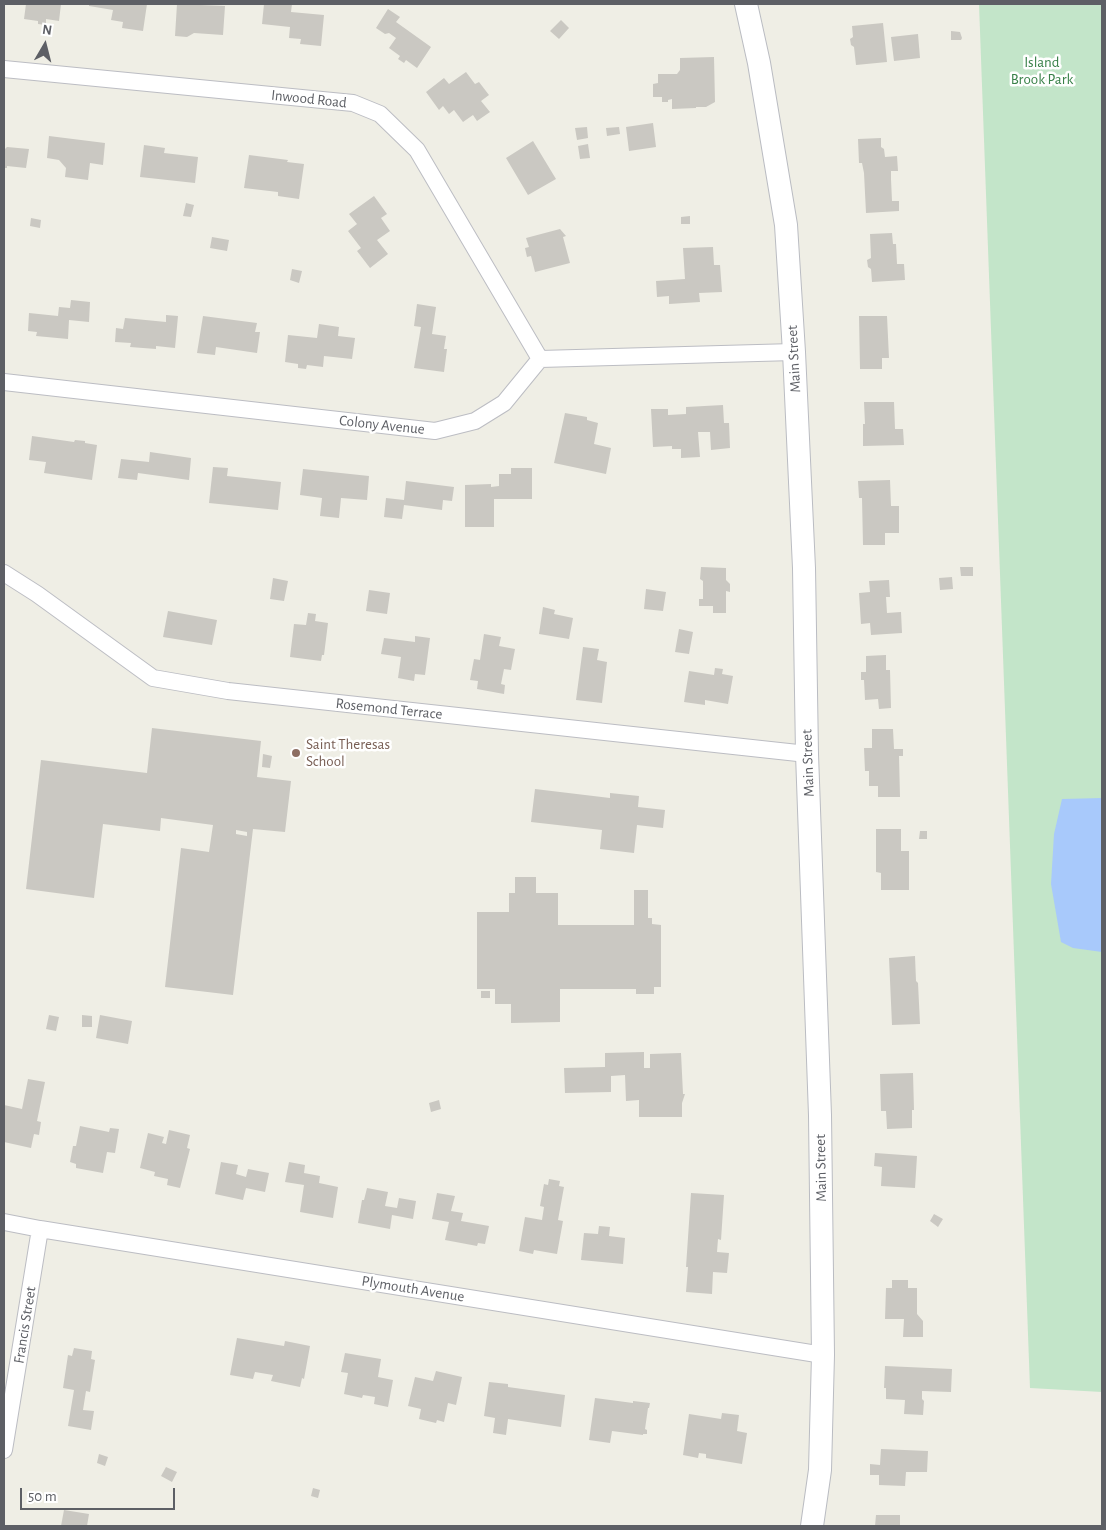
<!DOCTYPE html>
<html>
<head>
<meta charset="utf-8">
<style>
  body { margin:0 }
  #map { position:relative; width:1106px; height:1530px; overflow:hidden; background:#efeee5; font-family:"Alegreya Sans",sans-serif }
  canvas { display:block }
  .frame { position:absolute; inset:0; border:5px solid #5d5f65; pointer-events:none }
  .north { position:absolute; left:20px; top:20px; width:50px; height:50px; -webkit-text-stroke:4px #fff; paint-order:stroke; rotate:8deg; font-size:14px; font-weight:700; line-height:20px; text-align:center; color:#5d5f65 }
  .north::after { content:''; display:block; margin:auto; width:18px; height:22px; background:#5d5f65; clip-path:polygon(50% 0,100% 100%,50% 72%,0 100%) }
  .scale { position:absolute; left:20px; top:1488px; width:155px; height:22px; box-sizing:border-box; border:2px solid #5d5f65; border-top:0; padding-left:6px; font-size:15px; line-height:18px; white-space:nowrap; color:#5d5f65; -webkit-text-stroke:4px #fff; paint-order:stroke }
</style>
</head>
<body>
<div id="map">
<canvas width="1106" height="1530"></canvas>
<div class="frame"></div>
<div class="north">N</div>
<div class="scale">50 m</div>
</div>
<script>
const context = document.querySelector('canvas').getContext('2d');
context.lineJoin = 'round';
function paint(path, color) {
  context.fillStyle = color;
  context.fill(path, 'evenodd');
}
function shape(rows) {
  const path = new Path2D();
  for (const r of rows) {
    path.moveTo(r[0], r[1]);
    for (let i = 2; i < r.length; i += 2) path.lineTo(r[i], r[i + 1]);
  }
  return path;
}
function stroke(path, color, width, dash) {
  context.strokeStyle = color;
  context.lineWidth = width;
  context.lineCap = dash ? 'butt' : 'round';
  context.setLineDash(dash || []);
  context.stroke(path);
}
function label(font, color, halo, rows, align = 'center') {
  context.font = font + ' "Alegreya Sans",sans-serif';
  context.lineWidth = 5;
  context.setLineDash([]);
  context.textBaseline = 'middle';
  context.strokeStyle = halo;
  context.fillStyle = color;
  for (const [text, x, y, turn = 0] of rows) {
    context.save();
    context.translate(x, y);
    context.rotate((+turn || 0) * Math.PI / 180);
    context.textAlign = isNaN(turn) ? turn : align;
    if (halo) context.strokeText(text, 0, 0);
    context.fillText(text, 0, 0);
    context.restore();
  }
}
const green = shape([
  [979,4,1102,4,1102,1392,1030,1388]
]);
const water = shape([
  [1102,798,1102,952,1073,948,1061,942,1051,884,1054,834,1062,799]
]);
const building = shape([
  [26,4,61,4,59,21,46,19,46,25,38,24,38,21,24,19],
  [89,4,147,4,143,31,122,28,123,22,111,20,113,10,89,6],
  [177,4,225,6,223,35,194,33,187,37,175,36],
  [264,4,292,4,291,12,324,15,321,46,300,44,301,39,289,38,290,27,262,24],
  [388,9,400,17,396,22,431,47,417,68,406,60,404,63,398,59,400,56,389,48,396,38,389,33,385,34,376,28],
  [561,20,569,28,559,39,550,31],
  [883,23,887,62,856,65,854,47,851,45,850,39,853,37,852,26],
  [951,31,960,32,962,38,961,40,951,40],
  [918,34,920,58,894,61,891,37],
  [714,57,715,102,706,107,696,107,696,108,672,109,672,99,668,100,668,102,662,102,662,97,653,97,653,84,658,83,658,74,677,74,680,70,680,58],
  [466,72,475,84,479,82,489,95,481,101,490,112,477,121,473,115,463,122,454,110,449,114,443,106,439,110,426,92,444,78,449,84],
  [653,123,656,147,629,151,626,127],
  [587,127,588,138,577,140,575,128],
  [619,127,620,134,607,136,606,128],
  [49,136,105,143,103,165,90,163,88,180,65,177,66,168,59,160,47,158],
  [881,138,881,147,884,149,885,157,897,156,898,171,891,171,891,179,892,201,899,201,899,211,866,213,864,173,862,163,859,163,858,139],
  [533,141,556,179,528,195,506,158],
  [588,144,590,158,580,159,578,146],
  [144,145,165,148,164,153,198,157,195,183,140,177],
  [7,147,29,149,26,168,7,166,7,168,4,168,4,150],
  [249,155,288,160,287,162,304,164,299,199,278,196,278,192,244,188],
  [374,196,387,214,381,218,390,231,377,240,388,254,370,268,357,251,361,248,348,231,357,224,349,214],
  [186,203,194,205,191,217,183,216],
  [690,216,690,224,681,224,681,217],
  [31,218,41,220,40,228,30,226],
  [560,229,566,236,563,237,570,263,535,272,531,256,527,257,525,248,529,247,526,238],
  [892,233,893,244,896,244,897,264,904,264,905,280,872,282,871,269,868,267,867,260,871,258,870,234],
  [212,237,229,240,227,251,210,248],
  [713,247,714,265,720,265,722,292,699,293,700,302,669,304,669,296,657,297,656,281,685,279,683,248],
  [292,269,302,271,299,283,290,280],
  [71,300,90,302,89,322,69,320,68,339,36,336,37,332,28,331,29,313,58,316,59,307,70,308],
  [417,304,436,307,432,334,446,336,444,349,447,349,444,372,414,368,421,327,414,326],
  [166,315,178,316,175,348,156,346,156,349,130,347,131,343,115,342,116,328,123,329,125,318,166,322],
  [203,316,257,323,255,332,260,332,257,353,216,347,215,355,197,353],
  [859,316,887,316,889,358,882,358,882,369,860,369],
  [319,324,339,327,338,336,355,338,352,359,324,356,323,367,307,365,306,369,298,368,298,364,285,362,288,335,317,338],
  [864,402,894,402,895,429,903,429,904,445,863,446,863,424,865,424],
  [723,405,724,423,729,423,730,448,711,450,710,432,698,432,700,457,681,458,681,449,672,449,672,446,653,447,651,409,668,409,668,415,686,414,686,407],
  [565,413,587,417,587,420,598,423,594,444,611,448,606,474,554,463],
  [32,436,74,442,75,440,85,441,85,443,97,445,92,480,44,473,46,462,29,460],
  [150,452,191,458,189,480,138,473,137,480,118,478,121,459,149,462],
  [213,467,228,468,227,476,281,482,278,510,209,503],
  [511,468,532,468,532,499,494,499,494,527,465,527,465,485,491,484,491,487,499,486,499,474,511,474],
  [303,469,369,476,367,500,341,498,339,518,320,516,322,498,300,495],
  [890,480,891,506,899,506,899,533,885,533,885,545,863,545,862,498,859,498,858,481],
  [406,481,454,487,452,501,443,500,442,510,404,505,402,519,384,517,386,498,404,500],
  [701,567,726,568,726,580,730,584,730,592,726,591,726,613,713,613,713,606,699,606,699,599,703,599,703,581,700,579],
  [960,567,973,567,973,576,961,576],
  [952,577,953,589,940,590,939,578],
  [273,578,288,581,284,601,270,599],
  [889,580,890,597,886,597,887,613,901,612,902,633,871,635,870,623,861,624,859,593,870,592,869,581],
  [646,589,666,592,663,611,644,609],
  [369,590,390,593,387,614,366,611],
  [543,607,555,610,554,614,573,618,569,639,539,634],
  [168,611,217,620,212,645,163,637],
  [308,613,316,614,315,621,328,623,324,655,322,655,321,661,290,657,294,624,306,625],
  [679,629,693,632,689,654,675,652],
  [484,634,501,637,499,646,515,649,511,670,504,669,501,684,505,685,504,694,477,689,478,681,470,680,474,659,480,660],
  [415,636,430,638,425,675,415,674,414,681,398,678,401,657,381,654,384,638,415,642],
  [583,647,599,649,597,660,607,662,602,703,576,700],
  [886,655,886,670,890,670,891,708,879,709,878,699,865,700,864,680,861,680,861,672,866,672,866,656],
  [715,668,723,669,722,674,733,676,728,704,705,700,705,705,684,702,689,671,714,675],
  [152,728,261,741,257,777,291,781,285,832,253,829,233,995,165,987,181,848,209,852,213,825,161,818,160,831,103,824,94,898,26,889,41,760,147,773],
  [236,830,247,832,247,836,236,834],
  [872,729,893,729,894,749,903,749,903,756,899,756,900,797,878,797,878,786,869,786,869,771,865,771,864,748,872,748],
  [263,754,272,756,270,768,262,767],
  [535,789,610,798,610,793,639,796,638,807,665,810,663,828,637,825,634,853,600,849,602,830,531,822],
  [876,829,901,829,901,851,909,851,909,890,881,890,881,873,876,872],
  [920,831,927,831,927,839,919,839],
  [515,877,536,877,536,893,558,893,558,925,634,925,634,890,648,890,648,918,652,918,652,924,661,925,661,987,654,987,654,994,636,994,636,989,560,989,560,1022,511,1023,511,1004,495,1004,495,989,477,989,477,912,509,912,509,893,515,893],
  [915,956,916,981,918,983,920,1024,892,1025,889,958],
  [481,991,490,991,490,998,481,998],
  [49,1015,59,1017,56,1031,46,1029],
  [82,1015,92,1016,92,1027,82,1027],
  [100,1015,132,1021,128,1044,96,1038],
  [644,1052,644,1068,650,1068,650,1054,681,1053,683,1094,685,1094,682,1103,682,1117,639,1117,639,1100,626,1101,625,1075,611,1076,611,1092,565,1093,564,1068,605,1067,605,1053],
  [913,1073,914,1110,912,1110,912,1128,887,1129,886,1111,881,1111,880,1074],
  [28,1079,45,1082,37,1121,41,1122,39,1135,34,1134,31,1148,4,1142,4,1105,22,1109],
  [439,1100,441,1109,431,1112,429,1103],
  [80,1126,109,1132,110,1128,119,1129,115,1153,107,1152,103,1173,76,1168,76,1164,70,1162,73,1146,76,1146],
  [169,1130,190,1135,187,1148,190,1149,180,1188,167,1185,168,1179,154,1176,155,1172,140,1168,148,1133,164,1137,162,1143,166,1144],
  [875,1153,917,1156,915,1188,881,1186,882,1167,874,1166],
  [221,1162,238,1165,236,1174,246,1177,248,1169,269,1173,265,1192,246,1188,243,1200,215,1194],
  [289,1162,305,1165,304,1173,320,1176,319,1183,338,1187,333,1218,300,1212,304,1185,285,1182],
  [549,1179,560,1181,559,1186,564,1187,558,1220,563,1221,557,1254,534,1250,533,1254,519,1251,525,1217,542,1220,544,1207,540,1206,544,1184,548,1185],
  [367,1188,388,1192,385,1206,397,1208,399,1198,416,1201,413,1219,392,1215,390,1229,358,1223,362,1200,364,1200],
  [437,1193,455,1196,451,1211,463,1213,461,1221,489,1226,485,1244,478,1243,477,1246,445,1240,449,1222,432,1219],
  [691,1193,724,1195,721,1240,718,1239,717,1252,729,1253,727,1273,713,1272,712,1294,686,1292,688,1267,686,1267],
  [934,1214,943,1219,938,1227,930,1221],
  [599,1226,610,1227,609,1236,625,1238,623,1264,581,1260,584,1233,598,1234],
  [892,1280,908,1280,908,1288,917,1288,917,1314,923,1321,923,1337,903,1337,904,1319,885,1319,886,1288,892,1288],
  [237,1338,284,1346,285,1341,310,1346,304,1379,302,1378,300,1387,271,1381,273,1375,255,1372,253,1379,230,1375],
  [74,1348,92,1351,91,1359,95,1360,90,1392,86,1391,83,1410,94,1411,91,1430,68,1426,74,1390,63,1388,68,1355,72,1356],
  [345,1353,381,1359,378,1377,393,1380,388,1407,374,1404,375,1397,363,1395,362,1398,344,1394,348,1373,341,1372],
  [885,1366,952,1369,951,1392,922,1391,922,1399,924,1401,923,1415,904,1414,905,1400,886,1399,886,1388,884,1388],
  [436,1371,462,1377,456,1405,448,1403,444,1422,437,1420,436,1423,419,1419,421,1409,408,1406,415,1377,433,1381],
  [489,1382,508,1384,508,1387,565,1395,561,1427,508,1419,506,1435,493,1433,495,1418,484,1416],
  [595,1398,633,1403,633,1401,650,1403,649,1408,648,1408,645,1429,647,1430,647,1434,643,1434,643,1435,612,1431,610,1443,589,1440],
  [722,1413,739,1415,737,1431,747,1433,742,1464,706,1458,706,1454,699,1453,698,1458,683,1455,689,1414,721,1419],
  [881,1449,928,1451,927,1472,906,1472,905,1486,879,1485,879,1475,870,1475,870,1464,880,1465],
  [99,1454,108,1457,105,1466,97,1463],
  [166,1467,177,1472,172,1482,161,1476],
  [313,1488,320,1490,318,1498,311,1496],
  [64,1510,89,1514,87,1526,61,1526],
  [876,1515,900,1515,900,1526,875,1526]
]);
const street = shape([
  [4,69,353,103,380,114,417,150,540,359],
  [4,382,435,431,475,421,504,403,540,359,794,352],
  [4,573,37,594,153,678,228,691,807,754],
  [4,1222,40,1229,823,1355],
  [4,1450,40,1229]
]);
const secondary = shape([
  [746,4,759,63,786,225,794,352,804,568,807,754,820,1115,823,1355,820,1470,812,1526]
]);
const markers = [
  [296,753,5,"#8d6e63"]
];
const parkNames = [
  ["Island",1042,62],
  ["Brook Park",1042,79]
];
const streetNames = [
  ["Inwood Road",309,99,6],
  ["Main Street",794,359,-93],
  ["Colony Avenue",382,425,6],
  ["Rosemond Terrace",389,709,6],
  ["Main Street",808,763,-92],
  ["Main Street",821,1168,-91],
  ["Plymouth Avenue",413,1289,9],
  ["Francis Street",25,1325,-81]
];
const educationNames = [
  ["Saint Theresas",306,744],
  ["School",306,761]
];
paint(green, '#c3e5c9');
paint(water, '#a8c9fb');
paint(building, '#cac8c2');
stroke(street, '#bcbdc3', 18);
stroke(secondary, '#babcc2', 24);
stroke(street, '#fff', 16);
stroke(secondary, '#fff', 22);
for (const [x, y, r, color] of markers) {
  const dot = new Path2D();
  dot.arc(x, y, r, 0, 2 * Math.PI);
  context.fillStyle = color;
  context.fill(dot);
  stroke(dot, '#fff', 2);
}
label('15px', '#388148', '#fff', parkNames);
label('15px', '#5d5f65', '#fff', streetNames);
label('15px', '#785e54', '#fff', educationNames, 'left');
</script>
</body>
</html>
